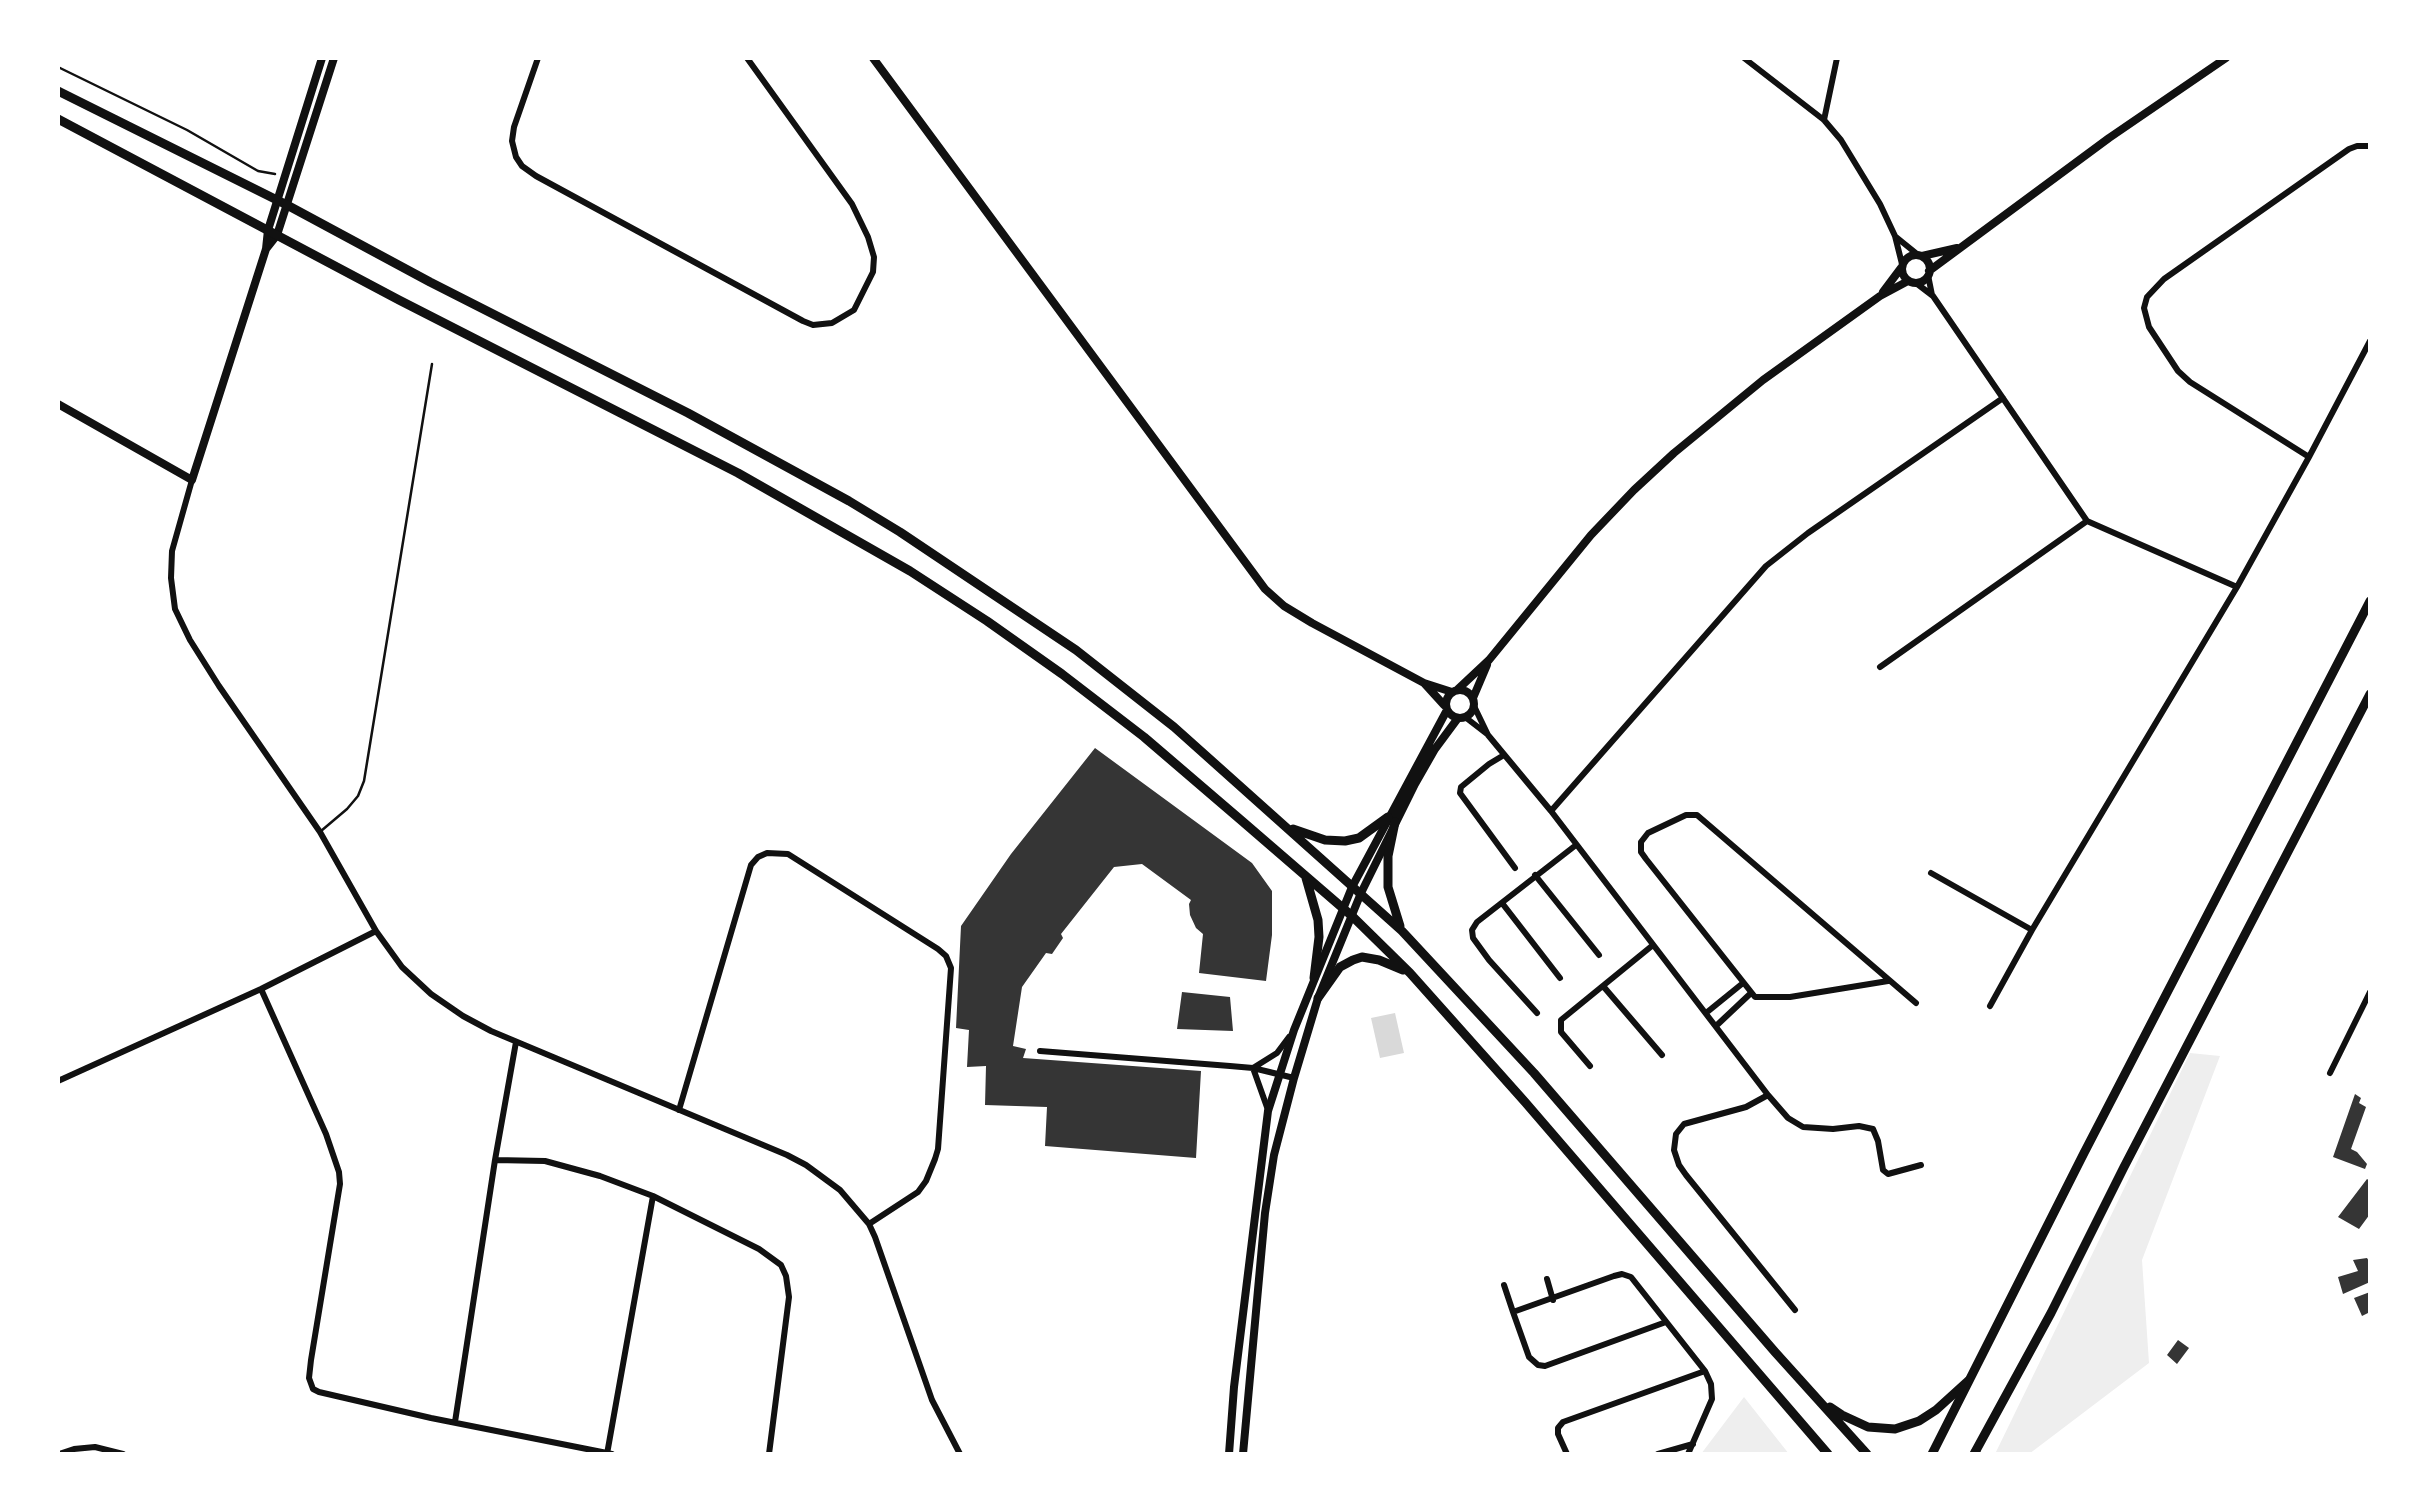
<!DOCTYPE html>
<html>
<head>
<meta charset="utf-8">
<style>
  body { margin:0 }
  #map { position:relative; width:2428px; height:1512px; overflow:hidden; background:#fff; font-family:Inter,sans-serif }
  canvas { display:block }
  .frame { position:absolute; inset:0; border:60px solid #fff; pointer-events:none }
</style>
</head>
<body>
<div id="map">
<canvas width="2428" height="1512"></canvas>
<div class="frame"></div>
</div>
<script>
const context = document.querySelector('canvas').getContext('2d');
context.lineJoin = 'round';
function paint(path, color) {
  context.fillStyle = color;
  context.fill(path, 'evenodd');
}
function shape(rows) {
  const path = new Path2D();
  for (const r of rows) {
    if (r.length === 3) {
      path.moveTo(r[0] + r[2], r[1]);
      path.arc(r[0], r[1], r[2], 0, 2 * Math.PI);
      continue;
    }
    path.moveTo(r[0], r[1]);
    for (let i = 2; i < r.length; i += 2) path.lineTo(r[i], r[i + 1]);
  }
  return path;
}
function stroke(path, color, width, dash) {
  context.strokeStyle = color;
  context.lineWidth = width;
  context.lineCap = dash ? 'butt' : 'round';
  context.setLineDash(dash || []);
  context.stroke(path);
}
const green = shape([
  [2190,1053,2220,1056,2142,1260,2149,1363,2029,1454,1995,1454],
  [1744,1397,1789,1454,1701,1454]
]);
const water = shape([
  [1395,1013,1404,1053,1380,1058,1371,1018]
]);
const building = shape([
  [1095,748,1252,863,1272,891,1272,935,1266,981,1199,973,1203,934,1196,928,1190,915,1189,904,1191,900,1142,864,1114,867,1061,934,1063,938,1052,954,1046,953,1022,987,1013,1046,1026,1049,1023,1058,1201,1071,1196,1158,1045,1146,1047,1107,985,1105,986,1066,967,1067,969,1030,956,1028,961,926,1011,854],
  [1182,992,1230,997,1233,1031,1177,1029],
  [2355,1094,2361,1098,2359,1103,2366,1107,2351,1149,2357,1152,2367,1164,2365,1169,2333,1157],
  [2367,1179,2370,1181,2370,1214,2359,1229,2338,1217],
  [2367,1258,2370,1263,2370,1282,2343,1294,2338,1277,2358,1271,2353,1260],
  [2370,1292,2370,1312,2362,1316,2354,1298],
  [2178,1340,2189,1348,2177,1364,2167,1355]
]);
const path = shape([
  [58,67,187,130,258,171,275,174]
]);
const service = shape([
  [321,831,347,809,358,796,364,781,432,364]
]);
const minor = shape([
  [538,58,514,127,512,141,516,157,522,166,536,176,803,321,813,325,832,323,854,310,873,272,874,257,868,237,852,204,747,58],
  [1744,58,1824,120,1841,140,1880,204,1895,236,1902,264],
  [1824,120,1837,58],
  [1896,237,1917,254],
  [1928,275,1932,295],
  [1916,283,1933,296,2087,521,2237,587],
  [2309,457,2190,382,2178,371,2149,327,2144,308,2147,297,2164,279,2349,149,2357,146,2370,146],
  [192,480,172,551,171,578,175,609,190,640,219,686,320,832,376,931,402,967,431,994,463,1016,491,1031,787,1155,806,1165,840,1190,869,1224,875,1237,932,1400,960,1454],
  [1880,667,2087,521],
  [1474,706,1488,735,1551,811,1768,1095,1746,1107,1684,1124,1676,1134,1674,1150,1679,1165,1686,1175,1795,1310],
  [1465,717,1487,734],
  [1504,755,1489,764,1461,787,1460,793,1515,868],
  [1551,811,1766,566,1808,533,2003,398],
  [1931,873,2032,930],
  [1535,875,1599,955],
  [1502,903,1560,978],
  [1888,981,1790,997,1755,997,1646,859,1641,852,1641,842,1648,833,1686,815,1697,815,1916,1003],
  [1603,986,1662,1055],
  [261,989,326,1134,339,1172,340,1184,311,1360,309,1378,313,1389,319,1392,431,1418,612,1454],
  [1990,1006,2032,930,2237,587,2309,457,2370,341],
  [1537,1013,1489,960,1473,938,1472,930,1477,922,1576,845],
  [1706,1013,1743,983],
  [1716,1026,1751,993],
  [1040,1051,1230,1066,1253,1068,1294,1078],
  [1590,1066,1561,1032,1561,1020,1653,945],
  [2330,1073,2370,992],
  [58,1081,261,989,376,931],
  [1768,1095,1788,1118,1803,1127,1833,1129,1859,1126,1873,1129,1878,1141,1883,1170,1888,1174,1921,1165],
  [679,1110,751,865,758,857,767,853,788,854,938,949,946,956,951,968,938,1149,935,1159,926,1181,918,1192,869,1224],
  [1268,1110,1253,1068,1277,1053,1289,1037],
  [495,1160,545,1161,600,1176,653,1196,759,1249,781,1265,786,1276,789,1297,769,1454],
  [1547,1279,1553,1300],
  [1504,1285,1513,1312],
  [1666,1322,1545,1366,1538,1365,1529,1357,1513,1312,1614,1276,1622,1274,1631,1277,1705,1371,1711,1384,1712,1399,1688,1454],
  [455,1422,495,1160,516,1042],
  [59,1454,74,1449,95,1447,123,1454],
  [607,1454,653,1196],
  [1567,1454,1558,1434,1558,1428,1563,1422,1705,1371],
  [1658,1454,1693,1444]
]);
const tertiary = shape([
  [873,58,1265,589,1284,606,1312,623,1424,683,1452,692],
  [266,249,277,235,334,58],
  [1916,269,14],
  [1922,256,1957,248],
  [1929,271,2109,138,2226,58],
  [1883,292,1901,268],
  [58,404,192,480,266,249,268,230,322,58],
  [1424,683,1444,705],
  [1460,704,14],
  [1457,690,1489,660,1591,535,1634,490,1674,453,1763,380,1880,296,1908,281],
  [1473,698,1487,665],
  [1229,1454,1234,1387,1268,1111,1294,1030,1352,887,1447,710],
  [1243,1454,1265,1213,1274,1155,1294,1078,1318,998,1361,893,1415,784,1435,749,1458,718]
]);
const secondary = shape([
  [1932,1454,2084,1153,2370,601],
  [1974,1454,2051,1313,2124,1167,2370,694]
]);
const primary = shape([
  [58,91,287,205,430,282,688,413,849,501,900,532,1076,650,1174,727,1402,931,1534,1073,1775,1352,1867,1454],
  [58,119,399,300,738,473,910,571,987,621,1062,674,1144,737,1242,821,1352,916,1410,973,1525,1102,1828,1454],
  [1395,822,1388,856,1388,887,1400,926],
  [1293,829,1325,840,1345,841,1359,838,1388,817],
  [1306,878,1318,920,1319,937,1314,978],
  [1318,998,1340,967,1353,960,1362,957,1379,960,1403,970],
  [1830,1407,1842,1415,1868,1427,1895,1429,1919,1421,1936,1410,1968,1381],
  [1975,1454,1976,1451]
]);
paint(green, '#eee');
paint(water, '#d9d9d9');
paint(building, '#353535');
stroke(path, '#111', 2.5);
stroke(service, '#111', 2.5);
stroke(minor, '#111', 6);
stroke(tertiary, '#111', 8);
stroke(secondary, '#111', 9);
stroke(primary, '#111', 9);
</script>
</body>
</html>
